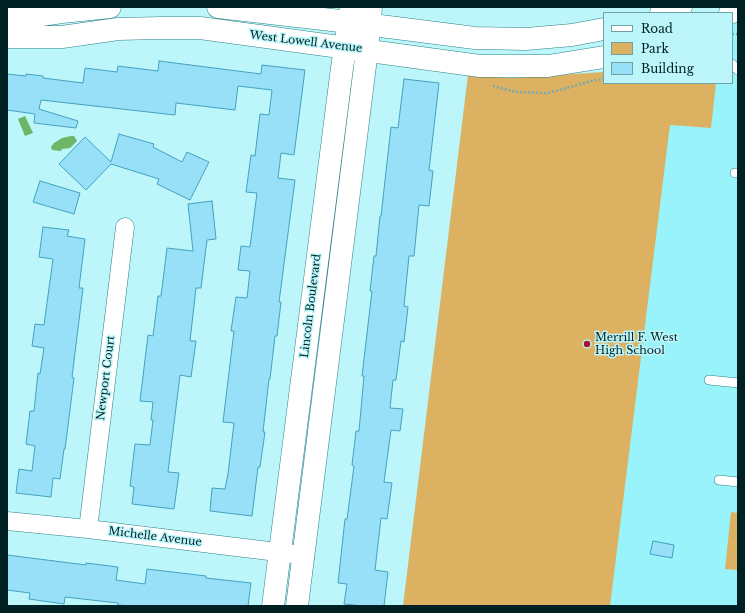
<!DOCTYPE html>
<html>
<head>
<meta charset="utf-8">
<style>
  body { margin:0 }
  #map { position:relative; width:745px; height:613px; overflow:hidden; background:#bcf6fa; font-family:"Libre Baskerville",serif }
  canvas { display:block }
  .frame { position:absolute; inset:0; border:8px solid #002123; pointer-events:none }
  .legend { position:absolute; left:603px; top:12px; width:130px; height:72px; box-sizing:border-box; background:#bcf6fa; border:1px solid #71a1a4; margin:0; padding:5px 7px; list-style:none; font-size:12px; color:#002123 }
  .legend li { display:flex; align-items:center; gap:8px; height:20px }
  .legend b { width:20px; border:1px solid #71a1a4 }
</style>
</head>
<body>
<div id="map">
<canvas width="745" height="613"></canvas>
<div class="frame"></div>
<ul class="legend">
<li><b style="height:5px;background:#fff"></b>Road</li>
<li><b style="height:11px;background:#dcb262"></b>Park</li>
<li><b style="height:11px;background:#98dff8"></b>Building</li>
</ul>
</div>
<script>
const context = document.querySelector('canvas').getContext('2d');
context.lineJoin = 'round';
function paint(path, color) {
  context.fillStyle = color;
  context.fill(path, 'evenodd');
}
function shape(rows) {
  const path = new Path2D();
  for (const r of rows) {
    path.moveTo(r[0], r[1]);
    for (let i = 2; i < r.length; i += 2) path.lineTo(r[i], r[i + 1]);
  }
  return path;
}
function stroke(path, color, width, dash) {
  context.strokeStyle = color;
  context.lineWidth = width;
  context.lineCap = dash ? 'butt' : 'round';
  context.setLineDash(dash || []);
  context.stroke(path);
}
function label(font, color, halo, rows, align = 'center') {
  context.font = font + ' "Libre Baskerville",serif';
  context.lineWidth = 3;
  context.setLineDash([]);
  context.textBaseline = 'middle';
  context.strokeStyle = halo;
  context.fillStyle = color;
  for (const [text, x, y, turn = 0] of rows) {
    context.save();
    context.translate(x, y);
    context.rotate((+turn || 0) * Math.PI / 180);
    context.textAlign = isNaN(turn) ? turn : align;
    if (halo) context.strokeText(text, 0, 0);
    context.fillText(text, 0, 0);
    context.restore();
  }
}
const built = shape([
  [738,20,738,606,403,606,468,75,511,78,604,72,604,83,732,83,732,24]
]);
const green = shape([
  [604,72,604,83,716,83,711,128,670,125,610,606,403,606,468,75,511,78],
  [731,512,738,513,738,570,725,569]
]);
const water = shape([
  [25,116,33,133,25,136,18,119],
  [71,136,74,136,77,141,70,148,62,149,61,151,52,150,51,147,54,143,62,138]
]);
const building = shape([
  [159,61,261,74,262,65,305,70,294,155,281,153,278,178,295,180,279,302,281,302,277,336,275,336,270,379,269,379,263,432,265,432,260,467,258,467,252,516,210,511,212,488,225,489,228,474,234,423,223,422,234,331,231,331,236,297,247,298,250,271,238,270,241,246,250,247,257,193,246,192,251,155,255,156,260,114,269,115,272,90,238,86,235,110,176,103,175,115,41,100,39,109,78,121,76,128,34,123,35,114,7,110,7,74,26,76,26,74,43,76,43,78,83,83,85,68,117,72,118,66,158,71,159,61],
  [404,79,439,83,429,170,433,171,429,206,419,205,414,256,409,256,404,306,408,307,404,342,401,341,396,380,393,380,390,408,403,409,400,431,391,430,384,482,392,483,387,519,381,518,375,570,388,572,384,606,363,606,344,604,347,584,338,583,345,519,347,519,354,466,352,465,356,431,359,431,364,376,362,376,372,291,370,291,374,256,376,256,380,216,381,216,391,127,398,128,404,79],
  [119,134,154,144,153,147,182,162,187,152,209,162,190,200,157,184,159,179,111,164,86,190,59,164,85,137,111,162,119,134],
  [40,181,80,193,74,214,33,202,40,181],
  [212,201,216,239,207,240,201,288,196,288,190,341,196,341,191,377,180,375,168,472,179,473,174,509,132,504,134,487,130,486,135,444,150,445,153,420,151,420,153,402,140,401,148,335,153,336,158,296,161,296,167,248,193,251,188,204,212,201],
  [43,227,69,230,67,236,85,239,79,288,83,288,72,377,74,378,65,449,64,449,60,479,53,478,51,497,16,493,19,469,32,471,35,446,26,444,30,411,34,411,38,373,40,374,44,348,32,346,35,324,44,325,53,259,39,257,43,227],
  [653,541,674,545,672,558,650,554,653,541],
  [7,555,86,565,86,563,118,567,116,580,145,584,147,569,206,576,206,578,251,583,248,606,129,606,118,605,118,603,65,597,64,604,29,599,30,593,7,590,7,555]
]);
const path = shape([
  [732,34,738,34],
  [493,86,516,92,548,93,596,80,604,79]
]);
const lane = shape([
  [732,64,738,70],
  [735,173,738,173],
  [709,380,738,383],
  [719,480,738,482]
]);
const street = shape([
  [7,521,88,529,302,555],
  [88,529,125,227]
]);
const secondary = shape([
  [218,7,349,22,475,38,526,39,572,35,604,29],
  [661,13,681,7],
  [730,13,738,9],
  [7,17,27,17,62,12,110,7],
  [7,37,62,37,118,29,161,28,200,28,480,66,548,66,604,57],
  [273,606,342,68,351,7],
  [297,606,367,50,371,7]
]);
const markers = [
  [587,344,4,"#a91229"]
];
const streetNames = [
  ["West Lowell Avenue",306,42,7],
  ["Lincoln Boulevard",311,306,-83],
  ["Newport Court",106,378,-83],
  ["Michelle Avenue",155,537,7]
];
const poiNames = [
  ["Merrill F. West",595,338],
  ["High School",595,351]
];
paint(built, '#99f3fa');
paint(green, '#dcb262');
paint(water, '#6eb567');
paint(building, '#98dff8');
stroke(building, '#43a2c0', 1);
stroke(lane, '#2e8187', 10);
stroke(street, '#2e8187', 19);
stroke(secondary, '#2e8187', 23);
stroke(path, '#78a9ac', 2.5, [2, 2]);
stroke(lane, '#fff', 9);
stroke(street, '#fff', 18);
stroke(secondary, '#fff', 22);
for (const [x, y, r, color] of markers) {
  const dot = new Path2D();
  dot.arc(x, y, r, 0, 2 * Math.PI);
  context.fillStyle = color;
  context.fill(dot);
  stroke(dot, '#bcf6fa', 1.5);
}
label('11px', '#002123', '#bcf6fa', streetNames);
label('11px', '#002123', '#bcf6fa', poiNames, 'left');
</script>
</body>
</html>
